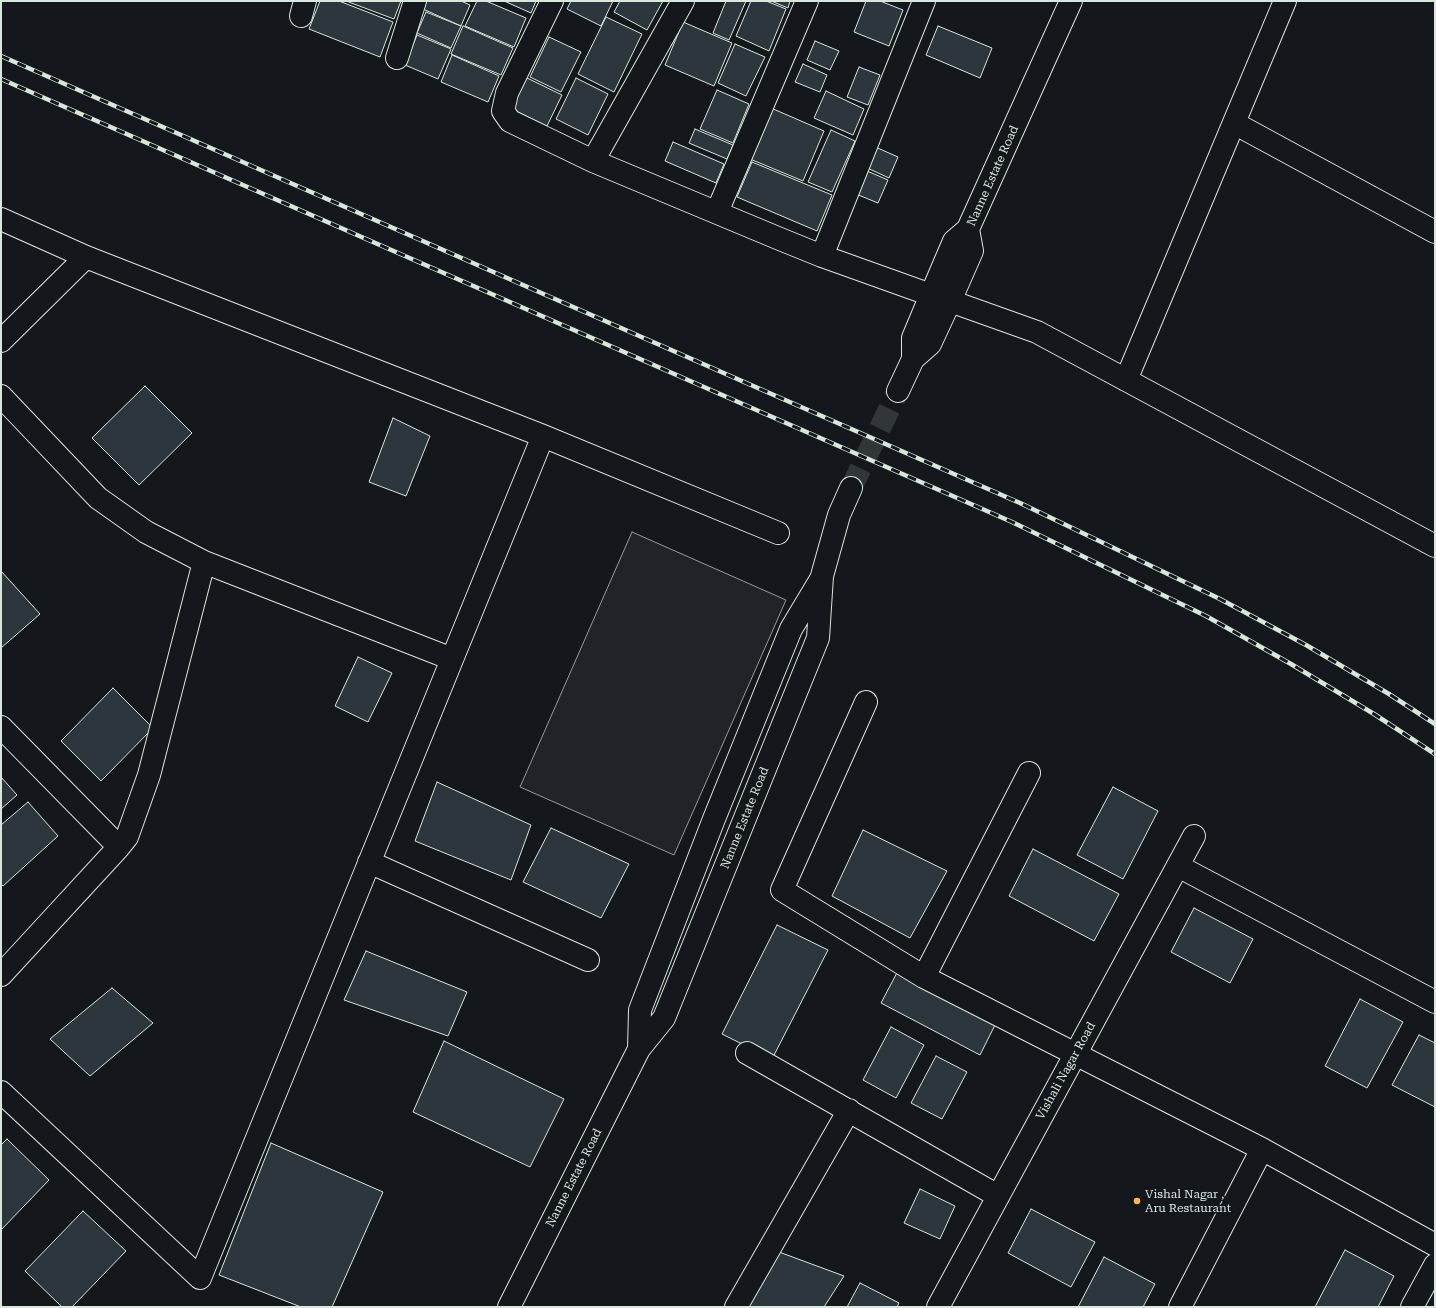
<!DOCTYPE html>
<html>
<head>
<meta charset="utf-8">
<style>
  body { margin:0 }
  #map { position:relative; width:1436px; height:1308px; overflow:hidden; background:#14181c; font-family:"Roboto Serif",serif }
  canvas { display:block }
  .frame { position:absolute; inset:0; border:2px solid #d8e6dc; pointer-events:none }
</style>
</head>
<body>
<div id="map">
<canvas width="1436" height="1308"></canvas>
<div class="frame"></div>
</div>
<script>
const context = document.querySelector('canvas').getContext('2d');
context.lineJoin = 'round';
function paint(path, color) {
  context.fillStyle = color;
  context.fill(path, 'evenodd');
}
function shape(rows) {
  const path = new Path2D();
  for (const r of rows) {
    path.moveTo(r[0], r[1]);
    for (let i = 2; i < r.length; i += 2) path.lineTo(r[i], r[i + 1]);
  }
  return path;
}
function stroke(path, color, width, dash) {
  context.strokeStyle = color;
  context.lineWidth = width;
  context.lineCap = dash ? 'butt' : 'round';
  context.setLineDash(dash || []);
  context.stroke(path);
}
function label(font, color, halo, rows, align = 'center') {
  context.font = font + ' "Roboto Serif",serif';
  context.lineWidth = 3;
  context.setLineDash([]);
  context.textBaseline = 'middle';
  context.strokeStyle = halo;
  context.fillStyle = color;
  for (const [text, x, y, turn = 0] of rows) {
    context.save();
    context.translate(x, y);
    context.rotate((+turn || 0) * Math.PI / 180);
    context.textAlign = isNaN(turn) ? turn : align;
    if (halo) context.strokeText(text, 0, 0);
    context.fillText(text, 0, 0);
    context.restore();
  }
}
const green = shape([
  [632,532,786,600,674,855,520,787,632,532]
]);
const building = shape([
  [320,1,339,1,393,22,380,57,309,29,320,1],
  [346,1,401,1,394,19,346,1],
  [427,1,461,1,470,5,461,26,423,9,427,1],
  [477,1,486,1,526,18,514,47,465,26,477,1],
  [504,1,536,1,531,13,504,1],
  [571,1,613,1,601,26,567,9,571,1],
  [620,1,663,1,647,30,614,12,620,1],
  [726,1,746,1,729,40,713,33,726,1],
  [751,1,766,1,786,9,769,51,736,36,751,1],
  [771,1,790,1,788,8,771,1],
  [866,1,880,1,903,10,889,46,854,32,866,1],
  [426,12,461,26,451,48,417,33,426,12],
  [606,17,642,34,614,92,578,74,606,17],
  [683,22,732,43,714,86,665,65,683,22],
  [463,26,513,48,501,75,451,54,463,26],
  [938,26,992,48,980,78,926,55,938,26],
  [417,35,451,49,438,79,405,65,417,35],
  [549,37,581,52,561,92,530,77,549,37],
  [815,41,839,51,830,70,807,60,815,41],
  [735,44,765,57,746,96,718,83,735,44],
  [452,55,499,76,488,102,441,82,452,55],
  [803,64,827,75,820,92,795,82,803,64],
  [859,67,880,75,868,105,847,97,859,67],
  [525,77,562,95,547,126,510,108,525,77],
  [576,78,608,94,588,135,556,119,576,78],
  [717,90,749,104,733,143,700,129,717,90],
  [826,91,864,109,853,135,814,118,826,91],
  [771,108,824,131,803,181,750,159,771,108],
  [695,129,733,145,727,159,689,143,695,129],
  [831,130,855,141,832,192,808,182,831,130],
  [673,142,724,164,716,183,665,161,673,142],
  [873,146,898,157,889,178,863,166,873,146],
  [752,162,832,195,817,231,737,197,752,162],
  [867,171,888,180,878,203,856,194,867,171],
  [145,386,192,433,139,485,92,438,145,386],
  [393,418,430,436,406,496,369,482,393,418],
  [1,571,40,614,1,648,1,571],
  [358,657,392,673,368,722,335,706,358,657],
  [113,688,153,728,101,781,61,741,113,688],
  [1,777,17,795,1,809,1,777],
  [437,782,531,825,511,880,415,841,437,782],
  [1113,787,1158,811,1123,879,1077,855,1113,787],
  [28,802,58,836,3,886,1,884,1,825,28,802],
  [551,828,629,864,601,918,523,882,551,828],
  [863,830,947,871,910,938,832,896,863,830],
  [1033,849,1119,894,1094,941,1009,896,1033,849],
  [1194,908,1253,939,1230,983,1171,952,1194,908],
  [777,925,828,950,772,1059,722,1034,777,925],
  [366,951,467,992,448,1036,344,1000,366,951],
  [900,967,998,1019,980,1055,881,1003,900,967],
  [112,988,153,1023,90,1076,50,1039,112,988],
  [1360,999,1403,1022,1367,1088,1325,1066,1360,999],
  [891,1027,924,1045,896,1098,863,1080,891,1027],
  [1419,1035,1435,1043,1435,1107,1392,1085,1419,1035],
  [444,1041,564,1099,530,1167,413,1112,444,1041],
  [936,1056,967,1072,942,1119,911,1103,936,1056],
  [7,1139,49,1180,1,1230,1,1145,7,1139],
  [271,1143,383,1192,332,1307,301,1307,219,1275,271,1143],
  [920,1189,955,1206,940,1239,904,1223,920,1189],
  [1031,1209,1095,1242,1071,1287,1008,1253,1031,1209],
  [83,1211,126,1251,72,1307,62,1307,25,1271,83,1211],
  [1345,1250,1394,1276,1378,1307,1315,1307,1345,1250],
  [779,1252,844,1276,824,1307,746,1307,779,1252],
  [1104,1257,1155,1284,1143,1307,1078,1307,1104,1257],
  [860,1283,899,1303,897,1307,847,1307,860,1283]
]);
const tertiaryTunnel = shape([
  [851,488,898,391]
]);
const minor = shape([
  [552,1,507,93,503,111,510,121,593,161,780,239,822,256,931,295],
  [301,16,305,1],
  [397,58,415,1],
  [1234,123,1435,232],
  [593,161,683,1],
  [717,212,807,1],
  [1,219,86,257,543,436,778,533],
  [822,256,924,1],
  [950,301,1037,332,1435,546],
  [1,341,86,257],
  [1126,380,1285,1],
  [1,396,98,498,146,532,204,562,452,659],
  [866,702,782,890,924,977,1262,1149,1435,1245],
  [1,727,119,847],
  [369,862,588,960],
  [1178,866,1435,1002],
  [1,975,119,847,127,837,149,775,204,562],
  [924,977,1029,773],
  [747,1053,998,1196],
  [1,1092,200,1278,543,436],
  [736,1307,849,1110],
  [938,1307,1194,836],
  [1180,1307,1262,1149],
  [1412,1307,1435,1265]
]);
const tertiary = shape([
  [913,359,913,338,931,295,954,241,968,229],
  [898,391,913,359,930,344,950,301,972,251,968,229,1071,1],
  [639,1049,640,1010,714,819,791,629,821,579],
  [509,1307,639,1049,664,1018,818,638,822,576,839,515,851,488]
]);
const rail = shape([
  [1,56,1020,503,1220,599,1306,645,1389,694,1435,724],
  [1,79,1012,522,1206,616,1291,664,1374,714,1435,754]
]);
const markers = [
  [1137,1201,4,"#ffb74d"]
];
const streetNames = [
  ["Nanne Estate Road",993,176,-66],
  ["Nanne Estate Road",745,818,-68],
  ["Vishali Nagar Road",1066,1071,-61],
  ["Nanne Estate Road",574,1178,-63]
];
const poiNames = [
  ["Vishal Nagar ,",1145,1194],
  ["Aru Restaurant",1145,1208]
];
paint(green, '#202428');
stroke(green, '#939e99', 1);
paint(building, '#2c363c');
stroke(building, '#d8e6dc', 1);
stroke(tertiaryTunnel, '#313739', 22, [22, 11]);
stroke(minor, '#d8e6dc', 24);
stroke(tertiary, '#d8e6dc', 24);
stroke(minor, '#14181c', 22);
stroke(tertiary, '#14181c', 22);
stroke(rail, '#d8e6dc', 4.5);
stroke(rail, '#14181c', 3, [9]);
for (const [x, y, r, color] of markers) {
  const dot = new Path2D();
  dot.arc(x, y, r, 0, 2 * Math.PI);
  context.fillStyle = color;
  context.fill(dot);
  stroke(dot, '#14181c', 1.5);
}
label('12px', '#d8e6dc', '#14181c', streetNames);
label('12px', '#d8e6dc', '#14181c', poiNames, 'left');
</script>
</body>
</html>
